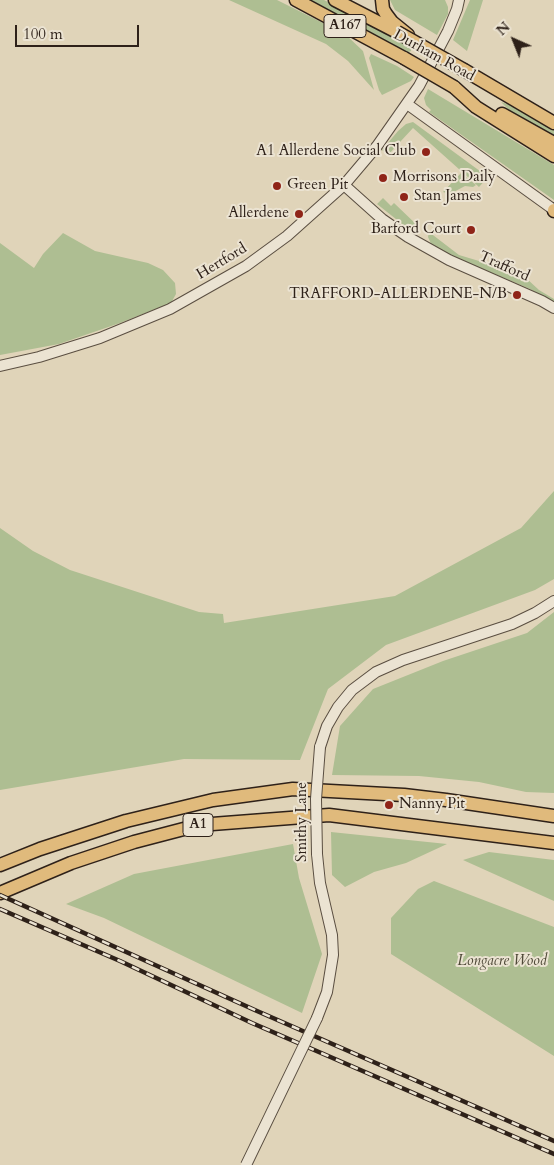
<!DOCTYPE html>
<html>
<head>
<meta charset="utf-8">
<style>
  body { margin:0 }
  #map { position:relative; width:554px; height:1165px; overflow:hidden; background:#e0d4b9; font-family:Cardo,serif }
  canvas { display:block }
  .north { position:absolute; left:489px; top:15px; width:50px; height:50px; -webkit-text-stroke:4px #ebe3d2; paint-order:stroke; rotate:316deg; font-size:14px; font-weight:700; line-height:20px; text-align:center; color:#2e2119 }
  .north::after { content:''; display:block; margin:auto; width:18px; height:22px; background:#2e2119; clip-path:polygon(50% 0,100% 100%,50% 72%,0 100%) }
  .scale { position:absolute; left:15px; top:25px; width:124px; height:22px; box-sizing:border-box; border:2px solid #2e2119; border-top:0; padding-left:6px; font-size:15px; line-height:18px; white-space:nowrap; color:#2e2119; -webkit-text-stroke:4px #ebe3d2; paint-order:stroke }
</style>
</head>
<body>
<div id="map">
<canvas width="554" height="1165"></canvas>
<div class="north">N</div>
<div class="scale">100 m</div>
</div>
<script>
const context = document.querySelector('canvas').getContext('2d');
context.lineJoin = 'round';
function paint(path, color) {
  context.fillStyle = color;
  context.fill(path, 'evenodd');
}
function shape(rows) {
  const path = new Path2D();
  for (const r of rows) {
    path.moveTo(r[0], r[1]);
    for (let i = 2; i < r.length; i += 2) path.lineTo(r[i], r[i + 1]);
  }
  return path;
}
function stroke(path, color, width, dash) {
  context.strokeStyle = color;
  context.lineWidth = width;
  context.lineCap = dash ? 'butt' : 'round';
  context.setLineDash(dash || []);
  context.stroke(path);
}
function label(font, color, halo, rows, align = 'center') {
  context.font = font + ' Cardo,serif';
  context.lineWidth = 4;
  context.setLineDash([]);
  context.textBaseline = 'middle';
  context.strokeStyle = halo;
  context.fillStyle = color;
  for (const [text, x, y, turn = 0] of rows) {
    context.save();
    context.translate(x, y);
    context.rotate((+turn || 0) * Math.PI / 180);
    context.textAlign = isNaN(turn) ? turn : align;
    if (halo) context.strokeText(text, 0, 0);
    context.fillText(text, 0, 0);
    context.restore();
  }
}
const green = shape([
  [229,0,277,0,345,34,363,51,374,90,348,61,326,44],
  [306,0,324,0,410,45,411,51,406,53],
  [390,0,445,0,448,7,448,14,437,35,395,10],
  [470,0,483,0,467,51,453,40],
  [371,54,397,66,414,77,411,81,382,95,379,90,369,58],
  [428,89,554,165,554,200,429,112,431,110,426,105,424,98],
  [501,102,517,107,554,128,554,137,515,116],
  [413,122,488,177,479,187,413,128,388,155,382,150,398,131,406,124],
  [461,173,476,185,473,187,465,186,450,194,443,192],
  [383,198,391,206,394,203,418,226,418,227,410,229,406,227,377,204],
  [429,232,459,255,479,261,513,266,539,290,554,299,554,303,530,289,457,258,432,246,428,237],
  [63,233,95,251,148,263,163,270,175,283,176,294,171,303,120,323,59,344,0,355,0,243,34,268,43,254],
  [554,491,554,579,535,590,386,645,328,689,300,760,184,759,0,790,0,528,33,551,70,570,199,612,223,614,224,623,395,596,521,528],
  [554,612,554,793,526,792,479,782,419,776,332,775,340,726,373,689,443,661,527,633],
  [331,832,447,844,406,863,374,872,345,887,332,875],
  [293,844,299,878,322,954,302,1013,104,918,66,904,134,874],
  [489,852,554,860,554,901,463,860],
  [434,881,554,927,554,1056,391,954,391,918,418,889]
]);
const tertiary = shape([
  [407,104,554,210],
  [344,185,382,219,408,237,449,260,542,301,554,308],
  [0,366,39,357,100,338,170,309,246,266,287,236,344,185,377,146,419,86,448,31,457,9,459,0],
  [320,747,327,726,338,707,352,690,376,672,403,660,512,624,535,613,554,601],
  [317,854,320,883,332,935,333,955,327,992,317,1018]
]);
const primary = shape([
  [296,0,404,58],
  [335,0,397,32],
  [382,0,383,9,386,14,392,22,408,35],
  [464,70,554,123],
  [454,87,476,107,554,156],
  [502,114,554,143],
  [554,210,554,211]
]);
const trunk = shape([
  [0,865,40,849,126,821,213,800,293,789,404,795,446,800,554,816],
  [0,893,71,863,134,842,199,825,329,815,554,843]
]);
const rail = shape([
  [0,895,257,1011,554,1141],
  [0,909,120,961,252,1023,554,1154]
]);
const tertiaryBridge = shape([
  [317,854,316,799,320,747],
  [246,1165,317,1018]
]);
const primaryBridge = shape([
  [397,32,464,70],
  [404,58,454,87]
]);
const markers = [
  [426,152,5,"#8f2418"],
  [383,178,5,"#8f2418"],
  [277,186,5,"#8f2418"],
  [404,197,5,"#8f2418"],
  [299,214,5,"#8f2418"],
  [471,230,5,"#8f2418"],
  [517,295,5,"#8f2418"],
  [389,805,5,"#8f2418"]
];
const shields = [
  [345,26,42],
  [198,825,30]
];
const shieldNames = [
  ["A167",345,26],
  ["A1",198,825]
];
const streetNames = [
  ["Durham Road",434,56,29],
  ["Hertford",222,262,-31],
  ["Trafford",504,267,24],
  ["Smithy Lane",303,822,-90]
];
const poiNames = [
  ["A1 Allerdene Social Club",416,152],
  ["Morrisons Daily",393,178,"left"],
  ["Green Pit",287,186,"left"],
  ["Stan James",414,197,"left"],
  ["Allerdene",289,214],
  ["Barford Court",461,230],
  ["TRAFFORD-ALLERDENE-N/B",507,295],
  ["Nanny Pit",399,805,"left"]
];
const parkNames = [
  ["Longacre Wood",502,962]
];
paint(green, '#aebe92');
stroke(tertiary, '#5a4e41', 12);
stroke(primary, '#2e2119', 15);
stroke(trunk, '#2e2119', 15);
stroke(tertiary, '#ebe3d2', 10);
stroke(primary, '#e0ba7c', 12);
stroke(trunk, '#e0ba7c', 12);
stroke(rail, '#2e2119', 4.5);
stroke(rail, '#ebe3d2', 2.5, [8]);
stroke(tertiaryBridge, '#5a4e41', 12, []);
stroke(primaryBridge, '#2e2119', 15, []);
stroke(tertiaryBridge, '#ebe3d2', 10);
stroke(primaryBridge, '#e0ba7c', 12);
for (const [x, y, r, color] of markers) {
  const dot = new Path2D();
  dot.arc(x, y, r, 0, 2 * Math.PI);
  context.fillStyle = color;
  context.fill(dot);
  stroke(dot, '#ebe3d2', 2);
}
for (const [x, y, w] of shields) {
  const box = new Path2D();
  box.roundRect(x - w / 2, y - 11.5, w, 23, 4);
  context.fillStyle = '#ebe3d2';
  context.fill(box);
  stroke(box, '#2e2119', 1);
}
label('bold 14px', '#2e2119', null, shieldNames);
label('15px', '#2e2119', '#ebe3d2', streetNames);
label('15px', '#2e2119', '#ebe3d2', poiNames, 'right');
label('italic 15px', '#4e4837', '#ebe3d2', parkNames);
</script>
</body>
</html>
